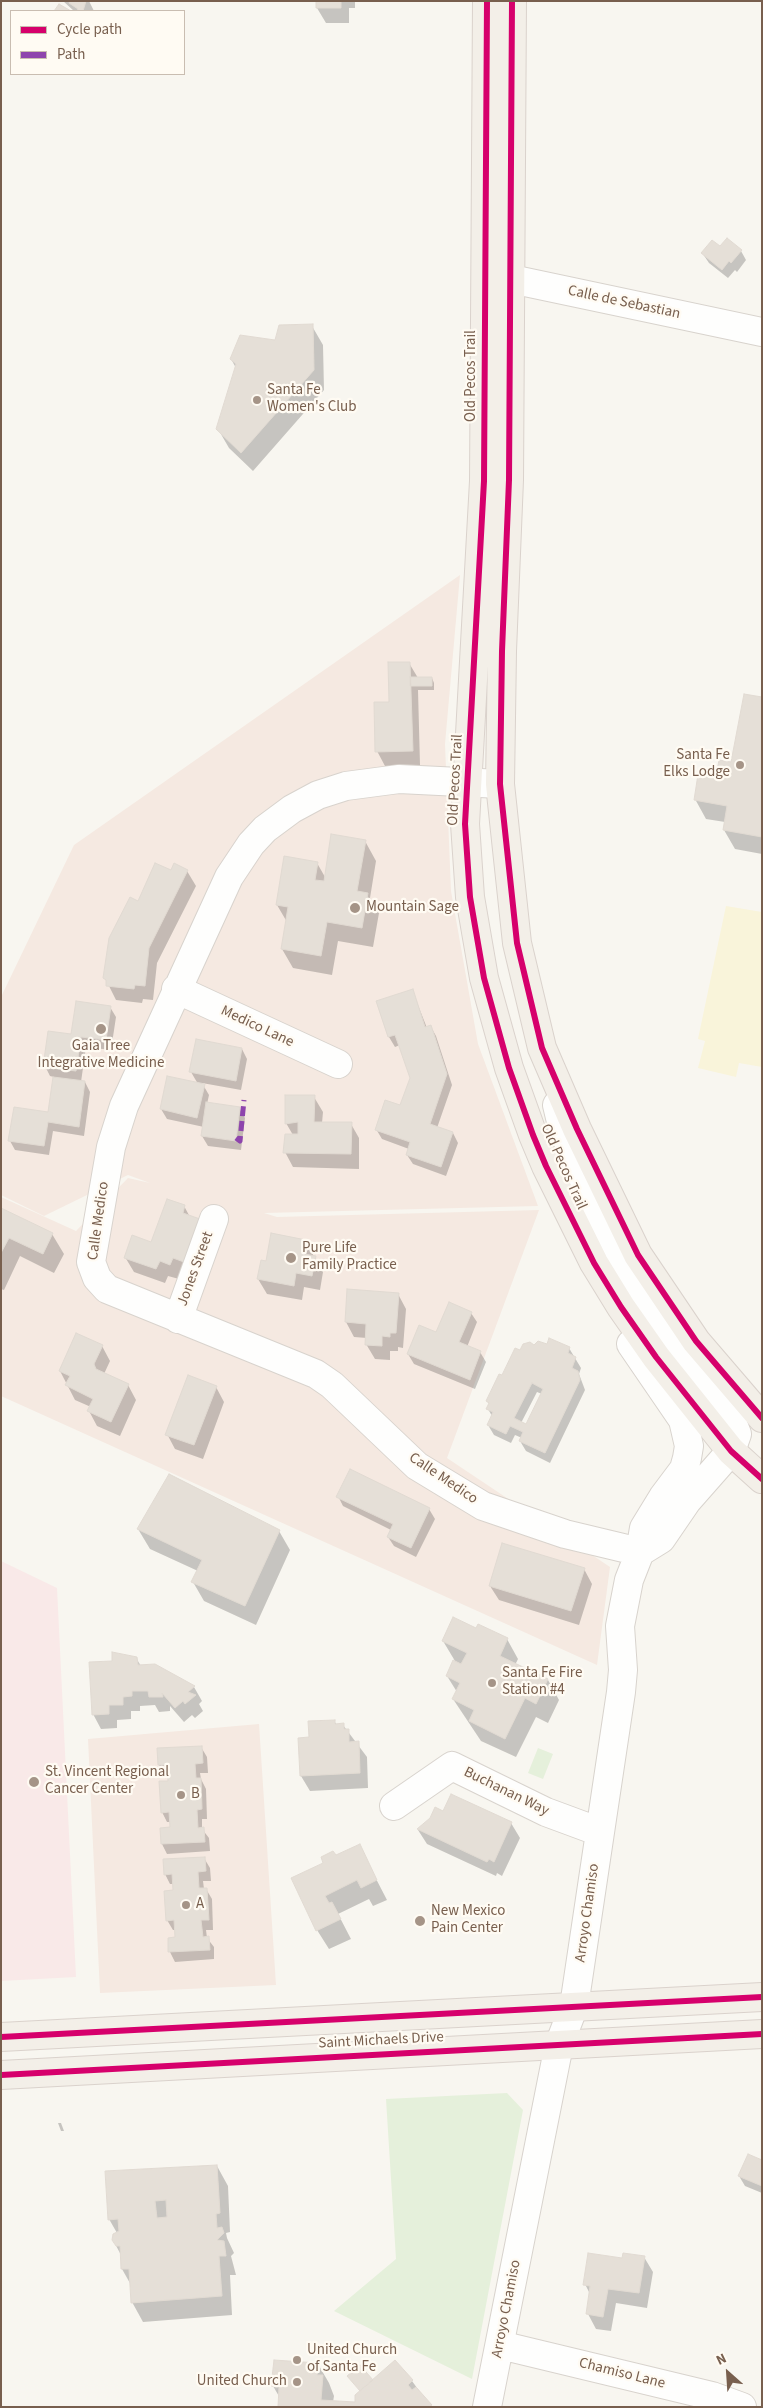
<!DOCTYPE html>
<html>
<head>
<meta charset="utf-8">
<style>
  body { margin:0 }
  #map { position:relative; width:763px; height:2408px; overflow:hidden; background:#f8f6f0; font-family:"Source Sans 3",sans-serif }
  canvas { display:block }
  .frame { position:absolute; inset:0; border:2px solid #785f4e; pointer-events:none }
  .legend { position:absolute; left:10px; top:10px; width:175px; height:65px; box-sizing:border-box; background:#fffbf3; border:1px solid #c9bdb1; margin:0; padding:6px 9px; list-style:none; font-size:15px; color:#785f4e }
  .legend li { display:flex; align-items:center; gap:10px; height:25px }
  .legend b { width:25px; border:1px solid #c9bdb1 }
  .north { position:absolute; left:703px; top:2348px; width:50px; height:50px; -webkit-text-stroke:4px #fffbf3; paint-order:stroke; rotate:334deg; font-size:14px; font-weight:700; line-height:20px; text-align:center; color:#785f4e }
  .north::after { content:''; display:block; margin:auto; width:18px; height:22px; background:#785f4e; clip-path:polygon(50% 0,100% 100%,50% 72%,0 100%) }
</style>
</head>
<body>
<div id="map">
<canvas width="763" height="2408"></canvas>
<div class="frame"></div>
<ul class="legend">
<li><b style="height:6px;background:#d6006c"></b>Cycle path</li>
<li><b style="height:6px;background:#8e44ad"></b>Path</li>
</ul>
<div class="north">N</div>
</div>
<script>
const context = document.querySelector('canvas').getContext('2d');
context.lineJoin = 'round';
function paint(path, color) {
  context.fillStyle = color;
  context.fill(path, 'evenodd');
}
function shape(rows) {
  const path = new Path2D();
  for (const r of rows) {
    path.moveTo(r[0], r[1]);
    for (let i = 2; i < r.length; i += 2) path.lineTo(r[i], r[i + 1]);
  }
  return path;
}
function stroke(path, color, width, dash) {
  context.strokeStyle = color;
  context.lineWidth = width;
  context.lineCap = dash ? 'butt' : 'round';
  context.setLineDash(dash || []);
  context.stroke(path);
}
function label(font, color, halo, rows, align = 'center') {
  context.font = font + ' "Source Sans 3",sans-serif';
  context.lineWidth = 4.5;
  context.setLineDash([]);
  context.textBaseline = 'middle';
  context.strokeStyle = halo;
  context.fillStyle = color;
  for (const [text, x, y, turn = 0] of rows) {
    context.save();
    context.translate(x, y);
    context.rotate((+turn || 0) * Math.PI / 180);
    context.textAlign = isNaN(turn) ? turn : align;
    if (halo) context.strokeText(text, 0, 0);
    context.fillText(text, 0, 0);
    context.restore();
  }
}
const commercial = shape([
  [460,575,445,744,451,891,478,1044,538,1206,264,1213,277,1217,539,1210,447,1458,610,1567,597,1665,1,1396,1,1197,76,1231,128,1178,150,1183,128,1175,44,1216,1,1195,1,997,74,845],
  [259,1724,276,1985,100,1993,88,1739]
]);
const medical = shape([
  [1,1561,57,1588,76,1977,1,1981]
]);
const green = shape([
  [538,1748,553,1754,543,1779,528,1773],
  [507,2093,523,2110,472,2379,334,2311,396,2259,386,2099]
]);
const sand = shape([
  [726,906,762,912,762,1067,739,1063,736,1077,698,1068,705,1041,698,1039]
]);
const shadow = shape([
  [63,1,89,1,94,11,74,11],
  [317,1,355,1,355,8,349,8,349,23,326,23,317,8],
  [721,247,741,251,746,260,737,272,735,270,728,278,709,263,703,254],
  [312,326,323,345,324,390,253,471,229,448,218,429,236,368,231,359],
  [409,663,418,678,432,678,434,683,434,690,418,690,420,765,385,766,377,751,391,703],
  [762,698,762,854,735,849,724,830,725,822,706,819,695,799,718,772,732,763],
  [365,841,376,861,370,898,379,913,373,947,338,941,332,975,293,968,282,949,287,922,277,905,317,863,325,877],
  [172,871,187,871,196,886,157,963,153,1000,143,999,142,1003,116,1000,105,978,138,903],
  [412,990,427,1028,431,1027,436,1036,452,1085,437,1128,453,1133,458,1143,446,1176,413,1164,407,1155,409,1149,382,1139,376,1129,401,1107,411,1078,400,1045,395,1047,389,1037,378,1002],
  [110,1007,116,1017,111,1050,86,1047,81,1082,85,1082,90,1092,84,1136,53,1131,49,1155,15,1150,10,1141,49,1113,54,1077,50,1076,45,1066,72,1035],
  [242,1049,247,1059,241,1090,202,1083,209,1095,207,1104,239,1108,245,1118,241,1150,208,1146,202,1136,204,1127,167,1119,161,1109,198,1084,191,1072],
  [314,1097,323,1112,322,1123,351,1124,359,1138,359,1169,293,1167,285,1152,293,1135,286,1123],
  [184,1206,190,1217,199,1220,179,1279,168,1276,165,1283,134,1272,125,1257,152,1244],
  [1,1210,52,1234,64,1254,54,1273,20,1256,4,1290,1,1289],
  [305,1241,323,1272,320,1290,304,1287,302,1300,267,1294,258,1279,267,1262],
  [348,1291,398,1294,406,1309,403,1348,398,1347,398,1351,390,1351,390,1360,375,1359,366,1344,367,1338,354,1337,346,1322],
  [471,1313,477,1322,467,1347,480,1352,486,1362,475,1389,414,1364,408,1354],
  [102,1346,110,1361,104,1374,128,1385,136,1400,120,1436,97,1426,89,1411,91,1407,75,1400,60,1371],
  [534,1346,569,1348,581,1368,579,1374,585,1390,550,1463,526,1451,520,1441,522,1438,515,1435,511,1443,494,1435,488,1425,492,1416,488,1409,490,1405,487,1401,521,1352],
  [537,1392,542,1394,527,1426,521,1423],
  [216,1387,224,1402,203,1459,175,1449,167,1434],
  [338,1496,429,1509,435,1519,416,1557,394,1546,388,1537,391,1530,343,1506],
  [138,1529,279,1531,290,1550,256,1625,204,1601,193,1582,198,1571,150,1549],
  [584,1569,592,1584,579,1625,499,1600,490,1586],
  [477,1630,507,1639,518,1659,515,1665,548,1680,559,1700,548,1723,536,1717,516,1757,481,1741,453,1699,457,1692,447,1676,455,1661,443,1641],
  [136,1658,141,1666,194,1687,202,1701,199,1704,203,1711,195,1718,192,1715,184,1722,170,1706,170,1711,159,1712,155,1705,140,1706,140,1711,131,1711,131,1719,117,1720,117,1728,101,1729,93,1714],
  [334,1721,337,1725,343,1725,367,1757,368,1788,310,1791,301,1776,310,1738],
  [201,1747,207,1757,208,1773,200,1773,201,1779,206,1789,207,1819,202,1819,202,1829,209,1838,210,1851,167,1854,162,1844,171,1829,171,1822,167,1822,162,1812,170,1782,169,1774,165,1775,159,1765],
  [444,1813,511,1823,520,1838,502,1876,497,1873,496,1876,427,1844,418,1830],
  [359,1846,387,1900,373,1906,369,1899,338,1914,351,1939,329,1949,317,1930,325,1863],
  [204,1858,210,1868,211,1881,203,1881,204,1889,206,1889,212,1899,213,1930,206,1930,207,1938,214,1947,214,1959,175,1962,170,1952,176,1938,176,1930,173,1930,167,1920,174,1892,174,1884,170,1884,165,1874],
  [58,2123,61,2123,64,2131,61,2131],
  [762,2162,762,2193,745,2186,739,2176],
  [217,2166,228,2186,230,2232,226,2233,227,2238,234,2253,231,2256,236,2275,230,2275,232,2315,143,2322,132,2302,131,2285,122,2269,121,2255,113,2240,117,2233,109,2219],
  [644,2257,653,2272,647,2308,616,2303,611,2331,596,2329,588,2314,590,2294,585,2284,623,2259],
  [318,2364,329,2383,334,2396,333,2402,356,2404,372,2380,412,2381,431,2407,279,2407,280,2398,273,2386]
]);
const building = shape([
  [70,1,86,1,83,11,77,11,78,9,69,3,70,1],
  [316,1,341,1,341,8,316,8,316,1],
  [59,4,71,11,54,11,59,4],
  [727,238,742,250,731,263,729,261,722,270,701,253,712,240,720,246,727,238],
  [313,324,314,370,241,453,216,429,236,364,230,359,240,335,275,340,279,325,313,324],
  [388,662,410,662,413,751,375,752,374,702,389,702,388,662],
  [410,677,432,677,432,686,410,686,410,677],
  [744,694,762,697,762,837,723,830,727,806,694,800,699,768,717,771,719,760,731,762,744,694],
  [331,834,366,840,357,891,368,893,362,928,327,922,321,956,281,949,288,907,276,905,284,856,318,862,315,880,324,881,331,834],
  [155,863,171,870,174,863,188,870,149,948,145,986,135,985,134,989,106,986,106,980,103,978,109,938,130,897,138,901,155,863],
  [413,989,425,1027,431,1025,447,1074,430,1124,453,1132,441,1167,406,1155,410,1142,375,1130,385,1100,400,1105,410,1078,395,1035,388,1037,376,1001,413,989],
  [76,1001,111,1006,106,1040,81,1037,76,1071,43,1067,48,1031,71,1034,76,1001],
  [196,1039,242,1048,236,1081,189,1072,196,1039],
  [167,1076,205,1084,197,1118,160,1109,167,1076],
  [53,1077,85,1081,79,1127,48,1122,44,1146,8,1141,14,1107,48,1112,53,1077],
  [285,1095,315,1095,314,1122,352,1122,351,1154,283,1153,285,1134,298,1134,298,1122,285,1124,285,1095],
  [206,1102,240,1107,236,1141,201,1136,206,1102],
  [167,1199,185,1205,183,1213,200,1219,184,1262,173,1258,170,1265,160,1261,156,1269,124,1258,132,1235,151,1242,167,1199],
  [1,1208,53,1233,43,1254,9,1238,1,1253,1,1208],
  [271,1233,306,1240,304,1254,316,1256,312,1276,296,1273,294,1286,257,1279,261,1260,266,1261,271,1233],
  [347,1289,399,1293,396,1333,390,1333,390,1337,382,1336,382,1346,365,1345,366,1324,345,1322,347,1289],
  [449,1302,472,1312,459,1342,481,1351,470,1380,407,1354,419,1325,436,1332,449,1302],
  [76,1333,103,1345,94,1364,96,1369,129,1384,111,1422,87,1411,93,1399,65,1385,70,1376,59,1371,76,1333],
  [549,1338,570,1347,568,1353,576,1357,572,1368,578,1371,580,1380,545,1453,519,1441,523,1432,510,1426,506,1434,487,1425,493,1412,486,1409,489,1403,486,1401,499,1374,502,1375,515,1348,520,1350,523,1344,530,1342,534,1345,538,1341,547,1344,549,1338],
  [532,1383,543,1389,526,1424,514,1418,532,1383],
  [188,1375,217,1386,194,1445,165,1435,188,1375],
  [350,1469,430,1508,411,1548,387,1537,393,1524,336,1497,350,1469],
  [169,1474,280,1530,245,1606,191,1582,202,1560,137,1529,169,1474],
  [502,1543,585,1568,571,1611,489,1586,502,1543],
  [453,1617,476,1628,478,1624,508,1638,500,1656,548,1679,536,1704,525,1698,505,1739,469,1721,474,1710,452,1699,460,1683,446,1676,453,1660,461,1664,467,1653,442,1641,453,1617],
  [112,1652,137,1657,138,1665,155,1664,195,1686,188,1692,196,1695,185,1704,183,1701,175,1708,162,1693,163,1697,149,1697,148,1691,132,1691,132,1696,123,1697,123,1705,109,1705,109,1714,92,1715,89,1662,112,1661,112,1652],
  [335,1720,335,1724,344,1723,344,1729,349,1729,349,1742,359,1741,360,1773,300,1776,298,1738,309,1737,308,1721,335,1720],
  [202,1746,203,1763,195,1764,196,1778,201,1778,202,1809,197,1810,198,1828,204,1827,205,1842,161,1844,160,1828,170,1827,169,1812,161,1813,159,1781,168,1781,167,1765,158,1765,157,1748,202,1746],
  [451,1794,512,1822,494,1862,489,1859,487,1862,417,1829,430,1818,435,1807,443,1811,451,1794],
  [360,1844,377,1880,361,1888,357,1880,325,1896,329,1903,332,1902,341,1919,316,1931,291,1878,323,1863,321,1857,333,1851,336,1855,360,1844],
  [205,1857,206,1871,198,1872,199,1888,207,1888,209,1920,201,1920,203,1937,209,1936,210,1950,168,1952,168,1938,175,1937,174,1920,166,1921,164,1891,173,1890,172,1874,164,1875,163,1859,205,1857],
  [748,2154,762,2160,762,2186,738,2176,748,2154],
  [217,2165,220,2213,216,2214,217,2228,222,2227,224,2233,217,2240,224,2241,226,2256,219,2256,222,2296,131,2303,129,2269,121,2269,120,2246,116,2246,112,2240,113,2234,119,2231,118,2219,108,2220,105,2171,217,2165],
  [166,2200,167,2217,157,2218,155,2201,166,2200],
  [588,2253,622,2258,623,2253,645,2256,639,2293,608,2289,603,2317,586,2314,590,2286,583,2285,588,2253],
  [274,2360,318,2363,317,2375,323,2375,321,2400,355,2402,355,2395,395,2360,413,2380,408,2385,412,2390,416,2387,432,2405,429,2407,278,2407,279,2387,271,2386,274,2360],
  [360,2365,373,2380,360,2391,347,2376,360,2365]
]);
const minor = shape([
  [487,277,511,279,762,332],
  [500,784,399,779,346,786,318,795,292,809,265,829,251,844,229,877,124,1106,111,1147,91,1262,97,1278,107,1289,316,1374,332,1385,417,1466,483,1506,565,1534,640,1552],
  [176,989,338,1064],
  [557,1105,563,1130,612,1249,685,1360,731,1419,737,1434,731,1451,687,1501,661,1539,640,1552],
  [178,1319,214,1219],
  [394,1806,452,1766,546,1812,600,1832],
  [500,2345,712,2396,742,2407],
  [487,2407,559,2045,574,2006,621,1692,623,1670,620,1626,629,1580,640,1552,644,1528,663,1497,684,1469,687,1458,689,1446,683,1420,631,1344]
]);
const major = shape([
  [487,1,484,481,465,824,470,897,484,978,509,1068,533,1135,546,1166,594,1263,621,1307,656,1357,731,1451,762,1479],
  [512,1,509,480,502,651,500,784,517,943,542,1048,577,1129,638,1255,696,1341,762,1418],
  [1,2037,762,1997],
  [1,2075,762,2034]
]);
const quiet = shape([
  [236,1138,240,1141,244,1100]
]);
const cycleway = shape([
  [487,1,484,481,465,824,470,897,484,978,509,1068,533,1135,546,1166,594,1263,621,1307,656,1357,731,1451,762,1479],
  [512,1,509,480,502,651,500,784,517,943,542,1048,577,1129,638,1255,696,1341,762,1418],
  [1,2037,762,1997],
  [1,2075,762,2034]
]);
const markers = [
  [257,400,5,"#a59487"],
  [740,765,5,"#a59487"],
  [355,908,6,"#a59487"],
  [101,1029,6,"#a59487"],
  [291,1258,6,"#a59487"],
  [492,1683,5,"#a59487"],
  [34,1782,6,"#a59487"],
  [181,1795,5,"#a59487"],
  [186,1905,5,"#a59487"],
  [420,1921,6,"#a59487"],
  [297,2360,5,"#a59487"],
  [297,2382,5,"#a59487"]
];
const streetNames = [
  ["Calle de Sebastian",624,303,12],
  ["Old Pecos Trail",472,376,-90],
  ["Old Pecos Trail",456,780,-87],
  ["Medico Lane",257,1027,25],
  ["Old Pecos Trail",563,1167,66],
  ["Calle Medico",99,1221,-82],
  ["Jones Street",196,1269,-70],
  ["Calle Medico",443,1479,34],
  ["Buchanan Way",506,1792,26],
  ["Arroyo Chamiso",588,1913,-82],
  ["Saint Michaels Drive",381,2041,-3],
  ["Arroyo Chamiso",507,2309,-79],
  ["Chamiso Lane",622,2374,14]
];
const poiNames = [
  ["Santa Fe",267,391],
  ["Women's Club",267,408],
  ["Santa Fe",730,756,"right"],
  ["Elks Lodge",730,773,"right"],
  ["Mountain Sage",366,908],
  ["Gaia Tree",101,1047,"center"],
  ["Integrative Medicine",101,1064,"center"],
  ["Pure Life",302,1249],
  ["Family Practice",302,1266],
  ["Santa Fe Fire",502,1674],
  ["Station #4",502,1691],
  ["St. Vincent Regional",45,1773],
  ["Cancer Center",45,1790],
  ["B",191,1795],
  ["A",196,1905],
  ["New Mexico",431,1912],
  ["Pain Center",431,1929],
  ["United Church",307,2351],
  ["of Santa Fe",307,2368],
  ["United Church",287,2382,"right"]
];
paint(commercial, '#f5e9e1');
paint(medical, '#f9e9e8');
paint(green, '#e5f0db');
paint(sand, '#f9f4da');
paint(shadow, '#0003');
paint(building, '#e5dfd7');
stroke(building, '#e1dad2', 1);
stroke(minor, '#d8d3cd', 30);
stroke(major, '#dad2cc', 30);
stroke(minor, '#fefefd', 28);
stroke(major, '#f3efe8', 28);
stroke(quiet, '#8e44ad', 5, [10, 5]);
stroke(cycleway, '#d6006c', 6);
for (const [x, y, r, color] of markers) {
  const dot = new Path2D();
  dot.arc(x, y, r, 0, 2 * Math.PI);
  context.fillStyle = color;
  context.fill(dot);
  stroke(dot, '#fffbf3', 2);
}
label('15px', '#785f4e', '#fffbf3', streetNames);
label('15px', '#785f4e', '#fffbf3', poiNames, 'left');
</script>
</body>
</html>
